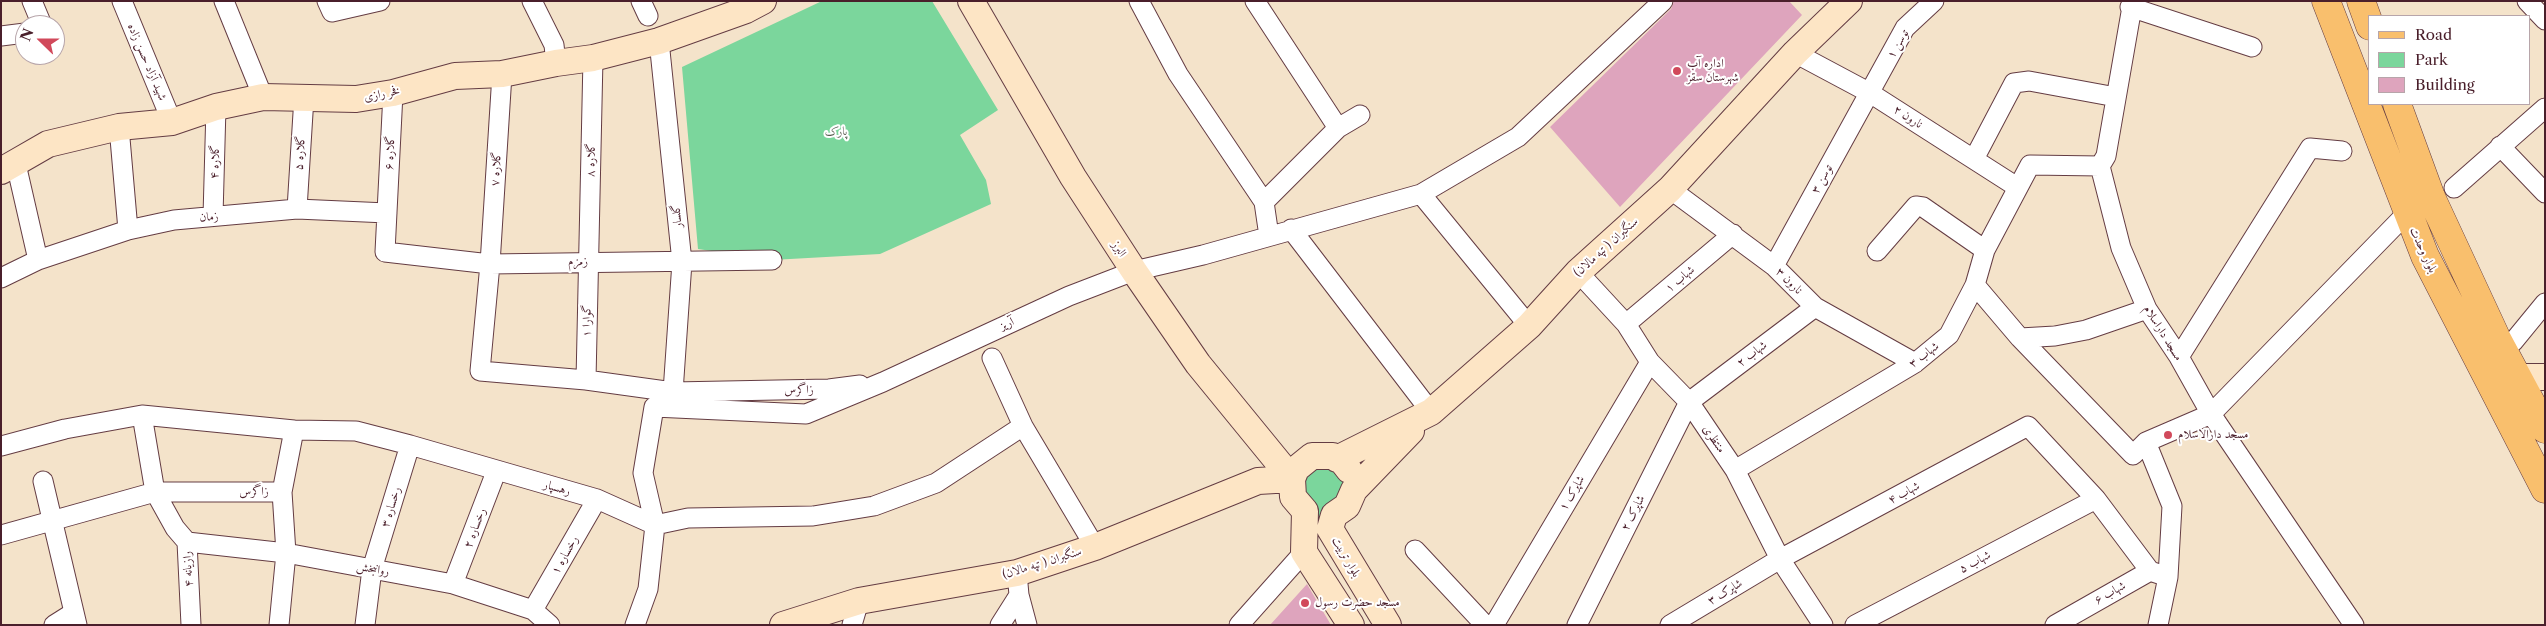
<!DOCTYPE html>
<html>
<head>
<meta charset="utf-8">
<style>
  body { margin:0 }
  #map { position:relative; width:2546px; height:626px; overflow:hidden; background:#f4e3ca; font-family:"Libre Caslon Text",serif }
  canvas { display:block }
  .frame { position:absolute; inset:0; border:2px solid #4a1f2b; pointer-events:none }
  .legend { position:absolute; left:2368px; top:15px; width:162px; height:90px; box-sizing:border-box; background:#fff; border:1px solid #b7a5aa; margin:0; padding:6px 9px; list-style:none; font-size:15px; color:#4a1f2b }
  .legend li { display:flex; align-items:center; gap:10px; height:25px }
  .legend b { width:25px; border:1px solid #b7a5aa }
  .north { position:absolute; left:15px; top:15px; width:50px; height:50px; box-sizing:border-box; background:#fff; border:1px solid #b7a5aa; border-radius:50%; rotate:292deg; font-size:14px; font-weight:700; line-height:20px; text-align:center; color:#4a1f2b }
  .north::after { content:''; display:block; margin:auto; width:18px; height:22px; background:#d1495b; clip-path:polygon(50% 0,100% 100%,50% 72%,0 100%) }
</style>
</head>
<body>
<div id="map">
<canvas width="2546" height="626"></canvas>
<div class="frame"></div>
<ul class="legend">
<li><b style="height:6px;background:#f9bf6d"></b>Road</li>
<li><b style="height:14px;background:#7bd69c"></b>Park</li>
<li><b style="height:14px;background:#dea4bd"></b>Building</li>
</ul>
<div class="north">N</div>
</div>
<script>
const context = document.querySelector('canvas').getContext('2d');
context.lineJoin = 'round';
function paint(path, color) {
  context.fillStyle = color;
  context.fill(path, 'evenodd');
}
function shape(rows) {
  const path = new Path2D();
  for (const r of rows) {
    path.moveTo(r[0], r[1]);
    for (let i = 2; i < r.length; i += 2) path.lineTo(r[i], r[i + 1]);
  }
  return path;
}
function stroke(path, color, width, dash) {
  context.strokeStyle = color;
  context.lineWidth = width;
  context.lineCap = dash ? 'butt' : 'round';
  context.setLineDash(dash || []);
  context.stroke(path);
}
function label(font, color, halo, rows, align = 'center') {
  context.font = font + ' "Libre Caslon Text",Amiri,serif';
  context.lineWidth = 4;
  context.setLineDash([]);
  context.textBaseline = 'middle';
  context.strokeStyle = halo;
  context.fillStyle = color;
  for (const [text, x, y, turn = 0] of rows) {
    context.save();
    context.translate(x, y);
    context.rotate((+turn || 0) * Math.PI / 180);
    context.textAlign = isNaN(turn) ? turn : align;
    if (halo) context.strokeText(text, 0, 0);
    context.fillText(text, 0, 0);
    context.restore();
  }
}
const green = shape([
  [822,1,932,1,998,110,960,135,986,180,991,204,880,254,772,260,698,249,682,67],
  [1312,456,1353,478,1322,517,1313,516,1292,479]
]);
const building = shape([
  [1674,1,1789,1,1802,15,1620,207,1550,127,1671,9],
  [1307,584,1331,625,1270,625]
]);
const street = shape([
  [32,1,42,25],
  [122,1,172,122],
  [224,1,263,97],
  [327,1,332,12,380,1],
  [532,1,554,45,556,63],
  [641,1,648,16],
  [1139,1,1178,74,1264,202,1269,236],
  [1255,1,1338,128],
  [2133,1,2106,156,2100,166,2121,248,2147,309,2179,357,2211,414,2354,625],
  [2527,1,2545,20],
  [2130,7,2252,47],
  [1,36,25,33],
  [659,41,682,262,673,392],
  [1795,53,1870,93,2017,187],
  [502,74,490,264,480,371,586,380,673,392,829,389,860,385],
  [393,93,385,252,490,264,772,260],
  [119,127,128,230],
  [2500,146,2545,193],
  [1974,159,2014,83,2029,81,2116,97],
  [16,164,38,260],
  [2454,188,2545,108],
  [1670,189,1774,266,1815,307,1915,363],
  [1421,194,1529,326],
  [1264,202,1338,128,1360,115],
  [297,209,304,97],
  [213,216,216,107],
  [1291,229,1431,412],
  [1877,251,1916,206,1923,207,1985,250],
  [1774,266,1905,28,1934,1],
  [1578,272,1626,324,1650,362,1689,402,1735,470,1780,559,1823,625],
  [1,278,38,260,128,230,174,220,297,209,387,213],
  [1975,285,2020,338,2133,455,2146,442,2211,414,2407,213],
  [1626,324,1733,234],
  [2020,338,2055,336,2086,330,2147,309],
  [2513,342,2545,303],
  [2179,357,2310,148,2342,151],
  [586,380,593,58],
  [142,415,155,492,175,528,187,542,191,625],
  [1023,426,1095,547],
  [2146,442,2172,506,2168,577,2158,625],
  [1,446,65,429,142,415,294,430],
  [1735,470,1915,363,1949,335,1975,285,1985,250,2030,165,2100,166],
  [43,481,77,625],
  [1,535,155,492,282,492,294,430,356,431,410,445,597,499,655,525,688,518,813,516,874,506,936,483,1023,426,992,358],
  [187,542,286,553,453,584,533,610,550,625],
  [1415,550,1485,625],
  [1017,573,1019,595,1027,625],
  [453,584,496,472],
  [533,610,597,499],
  [54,625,73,613],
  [279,625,286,553,282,492],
  [365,625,372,569,410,445],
  [635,625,648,589,655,525,643,473,654,407,806,414,883,382,1069,296,1134,271,1203,255,1421,194,1518,137,1663,1],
  [852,625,859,601],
  [1000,625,1019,595],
  [1239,625,1304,552],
  [1494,625,1650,362],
  [1577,625,1689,402,1815,307],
  [1670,625,1780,559,2028,426,2096,499,2150,571],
  [1855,625,2096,499],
  [2055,625,2150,571,2162,575]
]);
const secondary = shape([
  [971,1,1073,177,1134,271,1198,364,1292,479],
  [1,171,48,144,119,127,172,122,216,107,263,97,356,99,393,93,455,76,502,74,556,63,593,58,659,41,746,10,763,1],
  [2519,377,2545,377],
  [1337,459,1431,412,1529,326,1578,272,1670,189,1795,53,1849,1],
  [1349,470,1342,461,1333,456,1312,456,1296,469,1292,479,1293,497,1305,511,1304,552,1351,625],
  [783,625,859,601,1017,573,1095,547,1258,481,1292,479],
  [1388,625,1330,529,1334,515,1347,506,1354,490,1411,431]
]);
const primary = shape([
  [2326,1,2425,256,2545,489],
  [2361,1,2370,26],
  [2397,104,2431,197,2496,337,2545,429]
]);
const markers = [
  [1677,71,5,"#d1495b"],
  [2168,435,5,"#d1495b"],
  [1305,603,5,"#d1495b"]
];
const streetNames = [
  ["توسن ۱",1898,44,-59],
  ["شهید آزاد حسن زاده",147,62,67],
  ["فخر رازی",382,94,-11],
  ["نارون ۲",1908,117,33],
  ["گلاره ۵",300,153,-86],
  ["گلاره ۶",390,153,-87],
  ["گلاره ۸",591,160,-89],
  ["گلاره ۴",215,162,-88],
  ["گلاره ۷",496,169,-86],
  ["توسن ۳",1822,179,-61],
  ["گلسار",677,216,-96],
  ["زمان",209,217,-5],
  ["سنگبران ( تپه مالان)",1606,247,-42],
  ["البرز",1119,249,57],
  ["بلوار وحدت",2423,250,65],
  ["زمزم",578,262],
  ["شهاب ۱",1680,279,-40],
  ["نارون ۳",1789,281,45],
  ["گوارا ۱",587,321,-89],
  ["آریز",1007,324,-25],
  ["مسجد داراسلام",2163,333,58],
  ["شهاب ۲",1752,354,-37],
  ["شهاب ۳",1924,355,-37],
  ["زاگرس",799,390,-1],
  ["منتظری",1714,439,56],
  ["رهسپار",557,488,16],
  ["زاگرس",254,492],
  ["شاپرک ۱",1572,493,-59],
  ["شهاب ۴",1904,493,-28],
  ["رخساره ۳",391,507,-73],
  ["شاپرک ۲",1633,513,-63],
  ["رخساره ۲",475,528,-69],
  ["رخساره ۱",565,555,-60],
  ["بلوار تربیت",1346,557,60],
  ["شهاب ۵",1975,562,-28],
  ["سنگبران ( تپه مالان)",1042,563,-17],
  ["رازیانه ۴",188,569,-93],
  ["روانبخش",373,569,10],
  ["شاپرک ۳",1725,592,-31],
  ["شهاب ۶",2110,593,-29]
];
const poiNames = [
  ["اداره آب",1687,64],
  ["شهرستان سقز",1687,78],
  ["مسجد دارالاسلام",2178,435],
  ["مسجد حضرت رسول",1315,603]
];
const parkNames = [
  ["پارک",836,132]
];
paint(green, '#7bd69c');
paint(building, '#dea4bd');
stroke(street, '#643c43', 21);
stroke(secondary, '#643c43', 28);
stroke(primary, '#643c43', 29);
stroke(street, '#fff', 19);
stroke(secondary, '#fde5c5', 26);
stroke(primary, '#f9bf6d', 28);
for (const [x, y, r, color] of markers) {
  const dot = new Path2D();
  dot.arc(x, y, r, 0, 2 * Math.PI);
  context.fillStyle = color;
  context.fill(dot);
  stroke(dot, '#fff', 2);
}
label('12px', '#4a1f2b', '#fff', streetNames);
label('12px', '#4a1f2b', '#fff', poiNames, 'left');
label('12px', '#5b5f53', '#fff', parkNames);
</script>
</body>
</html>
